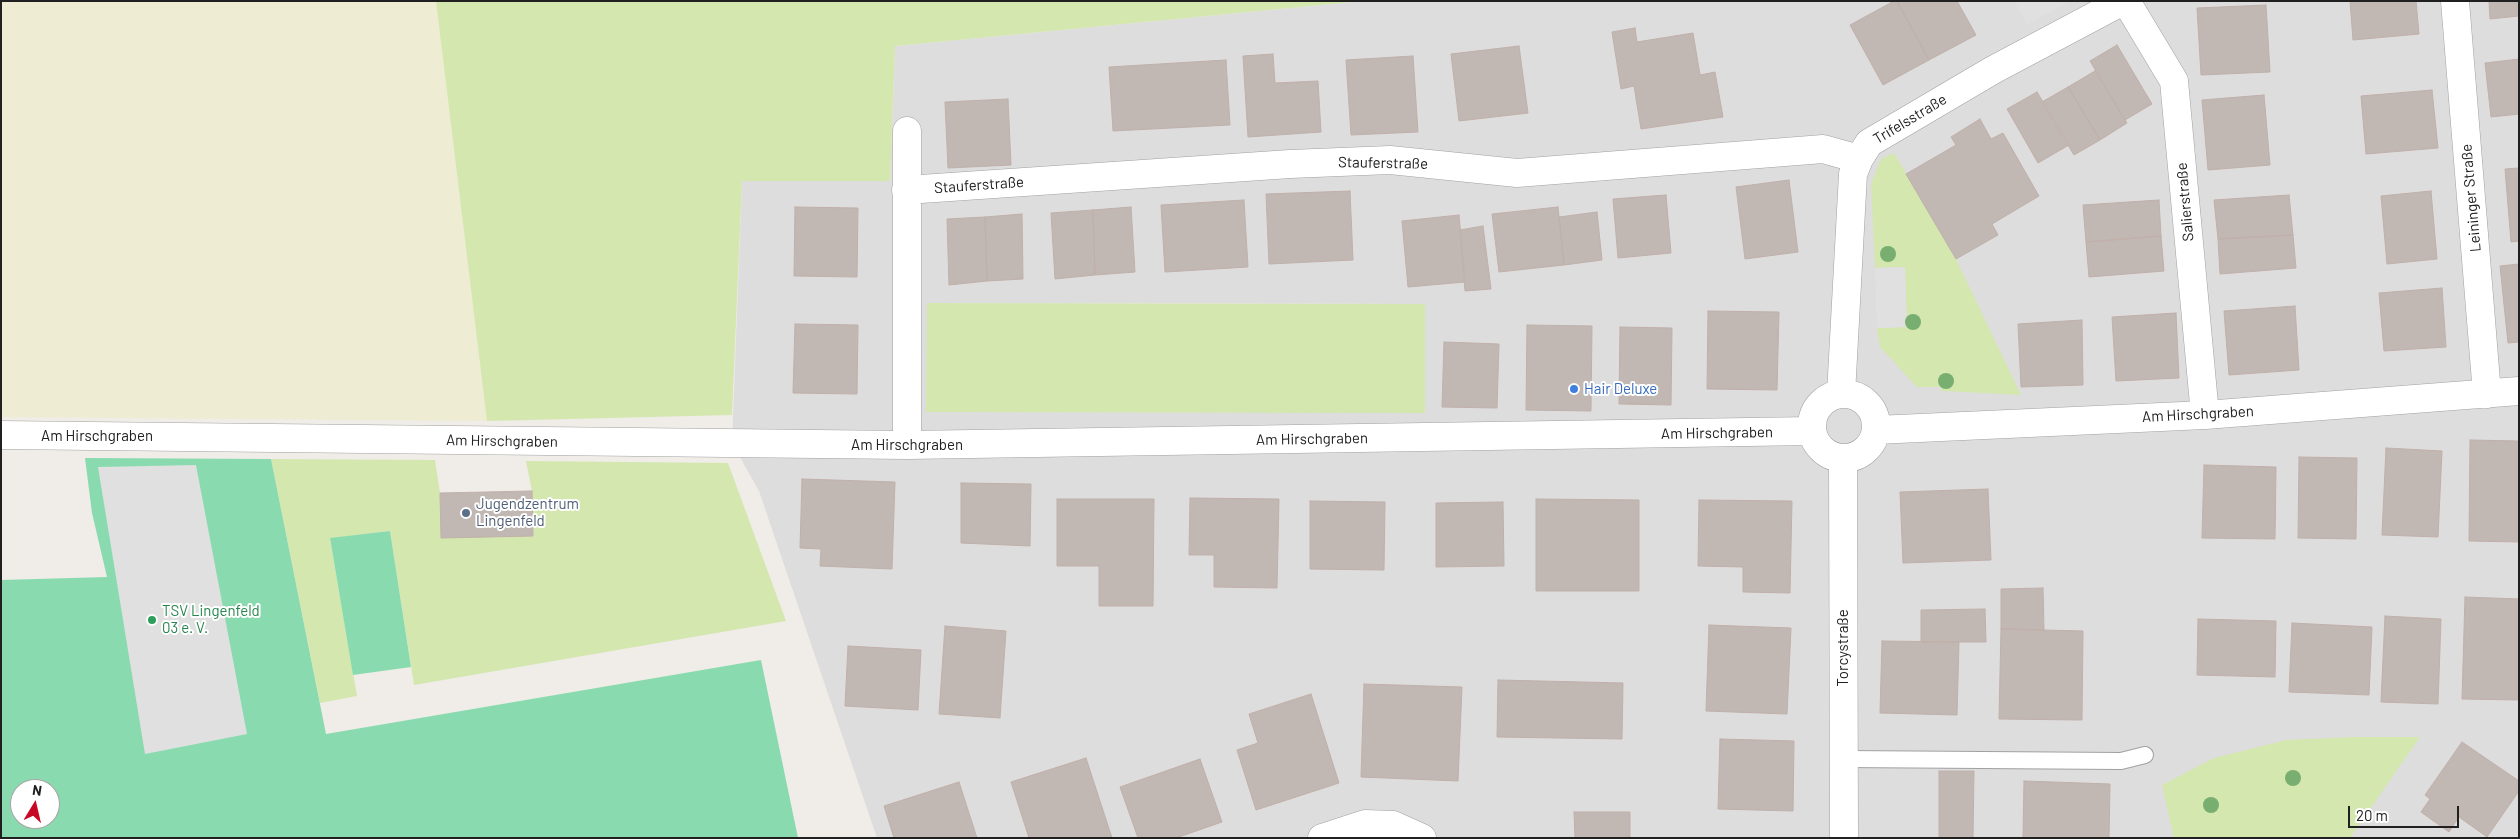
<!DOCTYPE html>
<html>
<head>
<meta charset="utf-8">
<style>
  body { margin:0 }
  #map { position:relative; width:2520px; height:839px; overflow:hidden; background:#f0ece7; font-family:Barlow,sans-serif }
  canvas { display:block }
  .frame { position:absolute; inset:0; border:2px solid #202020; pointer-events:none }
  .north { position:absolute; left:10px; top:779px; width:50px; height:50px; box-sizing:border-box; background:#fff; border:1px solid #a6a6a6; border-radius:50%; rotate:9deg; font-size:14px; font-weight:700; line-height:20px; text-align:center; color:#202020 }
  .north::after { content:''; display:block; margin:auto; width:18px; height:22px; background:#c70925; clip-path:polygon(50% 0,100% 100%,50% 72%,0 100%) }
  .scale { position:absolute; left:2348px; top:806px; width:111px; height:22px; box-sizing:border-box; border:2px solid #202020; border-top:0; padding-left:6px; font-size:15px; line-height:18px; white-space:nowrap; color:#202020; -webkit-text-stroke:4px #fff; paint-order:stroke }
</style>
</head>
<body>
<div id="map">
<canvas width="2520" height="839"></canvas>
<div class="frame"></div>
<div class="north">N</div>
<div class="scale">20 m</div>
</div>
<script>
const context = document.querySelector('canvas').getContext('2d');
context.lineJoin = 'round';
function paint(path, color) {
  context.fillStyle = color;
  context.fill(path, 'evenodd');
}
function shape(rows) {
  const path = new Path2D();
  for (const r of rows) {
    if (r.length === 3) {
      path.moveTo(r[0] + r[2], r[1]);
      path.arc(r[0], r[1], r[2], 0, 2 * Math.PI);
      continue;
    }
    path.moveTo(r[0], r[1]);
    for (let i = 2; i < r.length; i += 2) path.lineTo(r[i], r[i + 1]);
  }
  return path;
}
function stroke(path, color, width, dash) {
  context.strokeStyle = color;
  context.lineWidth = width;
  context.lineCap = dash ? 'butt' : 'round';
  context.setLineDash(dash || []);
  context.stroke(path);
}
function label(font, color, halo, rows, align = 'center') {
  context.font = font + ' Barlow,sans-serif';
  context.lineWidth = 4;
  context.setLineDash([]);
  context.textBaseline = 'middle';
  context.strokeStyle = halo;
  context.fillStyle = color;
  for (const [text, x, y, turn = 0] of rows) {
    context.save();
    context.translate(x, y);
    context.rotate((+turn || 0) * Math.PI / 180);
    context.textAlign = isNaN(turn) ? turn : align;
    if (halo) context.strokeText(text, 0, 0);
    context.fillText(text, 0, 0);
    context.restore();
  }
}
const residential = shape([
  [1363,1,2519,1,2519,838,877,838,759,491,732,443,742,181,890,181,895,46],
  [927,303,1424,304,1425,412,1425,413]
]);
const farmland = shape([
  [1,1,436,1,487,421,1,417]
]);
const grass = shape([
  [436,1,1363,1,895,46,890,181,742,181,732,415,487,421],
  [1894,153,1956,259,2021,395,1942,391,1940,387,1917,387,1880,347,1877,328,1907,327,1905,267,1875,268,1871,184,1881,159],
  [927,303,1425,304,1425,413,926,412],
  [271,459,435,460,440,493,441,538,532,491,526,461,728,463,786,621,414,685,390,531,330,539,357,696,320,703],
  [2354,737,2420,737,2350,838,2174,838,2162,785,2214,758,2286,740]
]);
const pitch = shape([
  [85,458,271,459,326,734,761,660,798,838,1,838,1,580,107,577,92,513],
  [20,789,50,789,50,819,20,819],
  [390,531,411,667,353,675,330,538]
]);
const parking = shape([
  [2014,1,2070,1,2027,25],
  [1905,267,1907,327,1877,328,1875,268],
  [196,465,247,734,145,754,98,467]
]);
const building = shape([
  [1894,1,1897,1,1929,60,1883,85,1850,25,1894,1],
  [1897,1,1957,1,1976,35,1929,60,1897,1],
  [2350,1,2416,1,2419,34,2353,40,2350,1],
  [2489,1,2519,1,2519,16,2490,19,2489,1],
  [2266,5,2270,72,2201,75,2197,8,2266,5],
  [1635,28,1637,42,1693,33,1700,75,1715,72,1723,117,1641,129,1634,86,1621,89,1612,32,1635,28],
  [2117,45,2152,104,2125,120,2090,61,2117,45],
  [1519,46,1528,113,1459,121,1451,54,1519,46],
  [1273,54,1275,83,1318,81,1321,132,1248,137,1243,56,1273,54],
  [1413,56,1418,132,1351,135,1346,60,1413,56],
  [2519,59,2519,114,2491,117,2485,63,2519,59],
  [1226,60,1230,125,1113,131,1109,67,1226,60],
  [2095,71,2127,123,2100,140,2068,87,2095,71],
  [2068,87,2100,140,2074,155,2042,102,2068,87],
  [2432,90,2438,148,2366,154,2361,96,2432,90],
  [2037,92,2069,145,2038,163,2007,109,2037,92],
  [2264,95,2270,165,2208,170,2202,100,2264,95],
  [1008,99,1011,165,948,168,945,102,1008,99],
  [1980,119,1991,139,2003,133,2039,196,1992,224,1998,235,1956,259,1906,174,1956,145,1951,137,1980,119],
  [2519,168,2519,241,2511,242,2505,169,2519,168],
  [1789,180,1798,252,1745,259,1736,187,1789,180],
  [1350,191,1353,260,1269,264,1266,194,1350,191],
  [2431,191,2437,259,2387,264,2381,196,2431,191],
  [1666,195,1671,253,1618,258,1613,199,1666,195],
  [2289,195,2293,235,2218,239,2214,200,2289,195],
  [1244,200,1248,267,1165,272,1161,205,1244,200],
  [2159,200,2161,236,2086,242,2083,205,2159,200],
  [795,207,858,208,857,277,794,276,795,207],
  [1131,207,1135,272,1095,275,1093,210,1131,207],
  [1558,207,1564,265,1499,272,1492,214,1558,207],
  [1093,210,1095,275,1055,279,1051,213,1093,210],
  [1597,212,1602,260,1564,265,1559,217,1597,212],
  [1022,214,1023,279,987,281,985,217,1022,214],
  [1459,215,1465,282,1408,287,1402,221,1459,215],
  [985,217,987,281,949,285,947,219,985,217],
  [1483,226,1491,289,1465,291,1460,230,1483,226],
  [2293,235,2296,268,2220,274,2218,239,2293,235],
  [2161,236,2164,271,2089,277,2086,242,2161,236],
  [2519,264,2519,342,2508,343,2500,266,2519,264],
  [2442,288,2446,347,2384,351,2379,293,2442,288],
  [2295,306,2299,370,2229,375,2224,311,2295,306],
  [1708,311,1779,312,1777,390,1707,389,1708,311],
  [2176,313,2179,378,2116,381,2112,317,2176,313],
  [2082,320,2083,385,2021,387,2018,324,2082,320],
  [795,324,858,325,857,394,793,393,795,324],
  [1527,325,1592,326,1591,411,1526,410,1527,325],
  [1620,327,1672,328,1671,405,1619,404,1620,327],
  [1444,342,1499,344,1497,408,1442,407,1444,342],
  [2470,440,2519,441,2519,542,2469,541,2470,440],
  [2386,448,2442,451,2438,537,2382,535,2386,448],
  [2299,457,2357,458,2356,539,2298,538,2299,457],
  [2204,465,2276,467,2275,539,2202,538,2204,465],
  [802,479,895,482,892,569,820,566,821,549,800,548,802,479],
  [961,483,1031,484,1030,546,961,543,961,483],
  [1988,489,1991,560,1903,563,1900,492,1988,489],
  [532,491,533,536,441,538,440,493,532,491],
  [1190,498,1279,499,1277,588,1214,587,1214,555,1189,555,1190,498],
  [1057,499,1154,499,1153,606,1099,606,1099,566,1057,566,1057,499],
  [1536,499,1639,500,1639,591,1536,591,1536,499],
  [1699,500,1792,501,1790,593,1743,592,1743,567,1698,566,1699,500],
  [1310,501,1385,502,1384,570,1310,569,1310,501],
  [1503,502,1504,566,1436,567,1436,503,1503,502],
  [2043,588,2044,630,2001,629,2001,589,2043,588],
  [2465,597,2519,599,2519,700,2462,699,2465,597],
  [1985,609,1986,642,1921,642,1921,610,1985,609],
  [2385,616,2441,619,2438,704,2381,702,2385,616],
  [2198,619,2276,621,2275,677,2197,675,2198,619],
  [2292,623,2372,627,2369,695,2289,692,2292,623],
  [1709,625,1791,628,1787,714,1706,711,1709,625],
  [945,626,1006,631,1000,718,939,714,945,626],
  [2001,629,2083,631,2082,720,1999,719,2001,629],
  [1882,641,1959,642,1957,715,1880,713,1882,641],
  [848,646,921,650,918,710,845,706,848,646],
  [1498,680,1623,683,1622,739,1497,737,1498,680],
  [1364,684,1462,687,1458,781,1361,777,1364,684],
  [1311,694,1339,783,1256,810,1237,750,1258,743,1249,714,1311,694],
  [1720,739,1794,741,1793,811,1718,809,1720,739],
  [2462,742,2519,781,2519,791,2487,837,2459,817,2449,832,2421,812,2430,799,2425,795,2462,742],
  [1086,758,1112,838,1029,838,1011,782,1086,758],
  [1200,759,1222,822,1176,838,1138,838,1120,787,1200,759],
  [1939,771,1974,771,1973,838,1939,838,1939,771],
  [2024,781,2110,784,2109,838,2023,838,2024,781],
  [959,782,977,838,894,838,884,806,959,782],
  [1574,812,1630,812,1630,838,1575,838,1574,812]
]);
const service = shape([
  [1844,759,2121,761,2145,755]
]);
const minor = shape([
  [2126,1,2174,81,2205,415],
  [2455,1,2487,394],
  [906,190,1290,164,1390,160,1517,173,1823,149,1859,159],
  [1844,426,32],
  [1841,394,1853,174,1859,159,1869,143,1993,70,2123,1],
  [1876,430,2205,415,2519,391],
  [1,435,907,445,1812,431],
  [907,445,907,131],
  [1843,459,1844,838],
  [1322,838,1365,824,1393,825,1422,838]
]);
const trees = [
  [1888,254],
  [1913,322],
  [1946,381],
  [2293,778],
  [2211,805]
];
const markers = [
  [1574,389,5,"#3f7fe0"],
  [466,513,5,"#5c6f8a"],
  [152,620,5,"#2e9e5b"]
];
const streetNames = [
  ["Trifelsstraße",1910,119,-31],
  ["Stauferstraße",1383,163,1],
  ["Stauferstraße",979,185,-4],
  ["Leininger Straße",2471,198,-95],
  ["Salierstraße",2185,202,-95],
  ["Am Hirschgraben",2198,414,-3],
  ["Am Hirschgraben",1717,433,-1],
  ["Am Hirschgraben",97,436],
  ["Am Hirschgraben",1312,439,-1],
  ["Am Hirschgraben",502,441,1],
  ["Am Hirschgraben",907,445],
  ["Torcystraße",1843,648,-90]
];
const shopNames = [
  ["Hair Deluxe",1584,389]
];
const serviceNames = [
  ["Jugendzentrum",476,504],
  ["Lingenfeld",476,521]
];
const leisureNames = [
  ["TSV Lingenfeld",162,611],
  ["03 e. V.",162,628]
];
paint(residential, '#dedddd');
paint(farmland, '#eeecd3');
paint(grass, '#d3e7af');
paint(pitch, '#89dbaf');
paint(parking, '#e0e0e0');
paint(building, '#c1b7b3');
stroke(building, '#c1b0aa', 1);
stroke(service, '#a1a1a1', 18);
stroke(minor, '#a1a1a1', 29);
stroke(service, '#fff', 16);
stroke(minor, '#fff', 28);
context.fillStyle = '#79ae71';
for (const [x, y] of trees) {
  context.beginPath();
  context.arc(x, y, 8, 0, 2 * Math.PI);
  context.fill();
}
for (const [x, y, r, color] of markers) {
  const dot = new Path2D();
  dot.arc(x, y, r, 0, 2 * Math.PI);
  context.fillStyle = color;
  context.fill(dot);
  stroke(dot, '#fff', 2);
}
label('15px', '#202020', '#fff', streetNames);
label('15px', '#366cbe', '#fff', shopNames, 'left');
label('15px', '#4e5e75', '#fff', serviceNames, 'left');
label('15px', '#27864d', '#fff', leisureNames, 'left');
</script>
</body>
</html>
